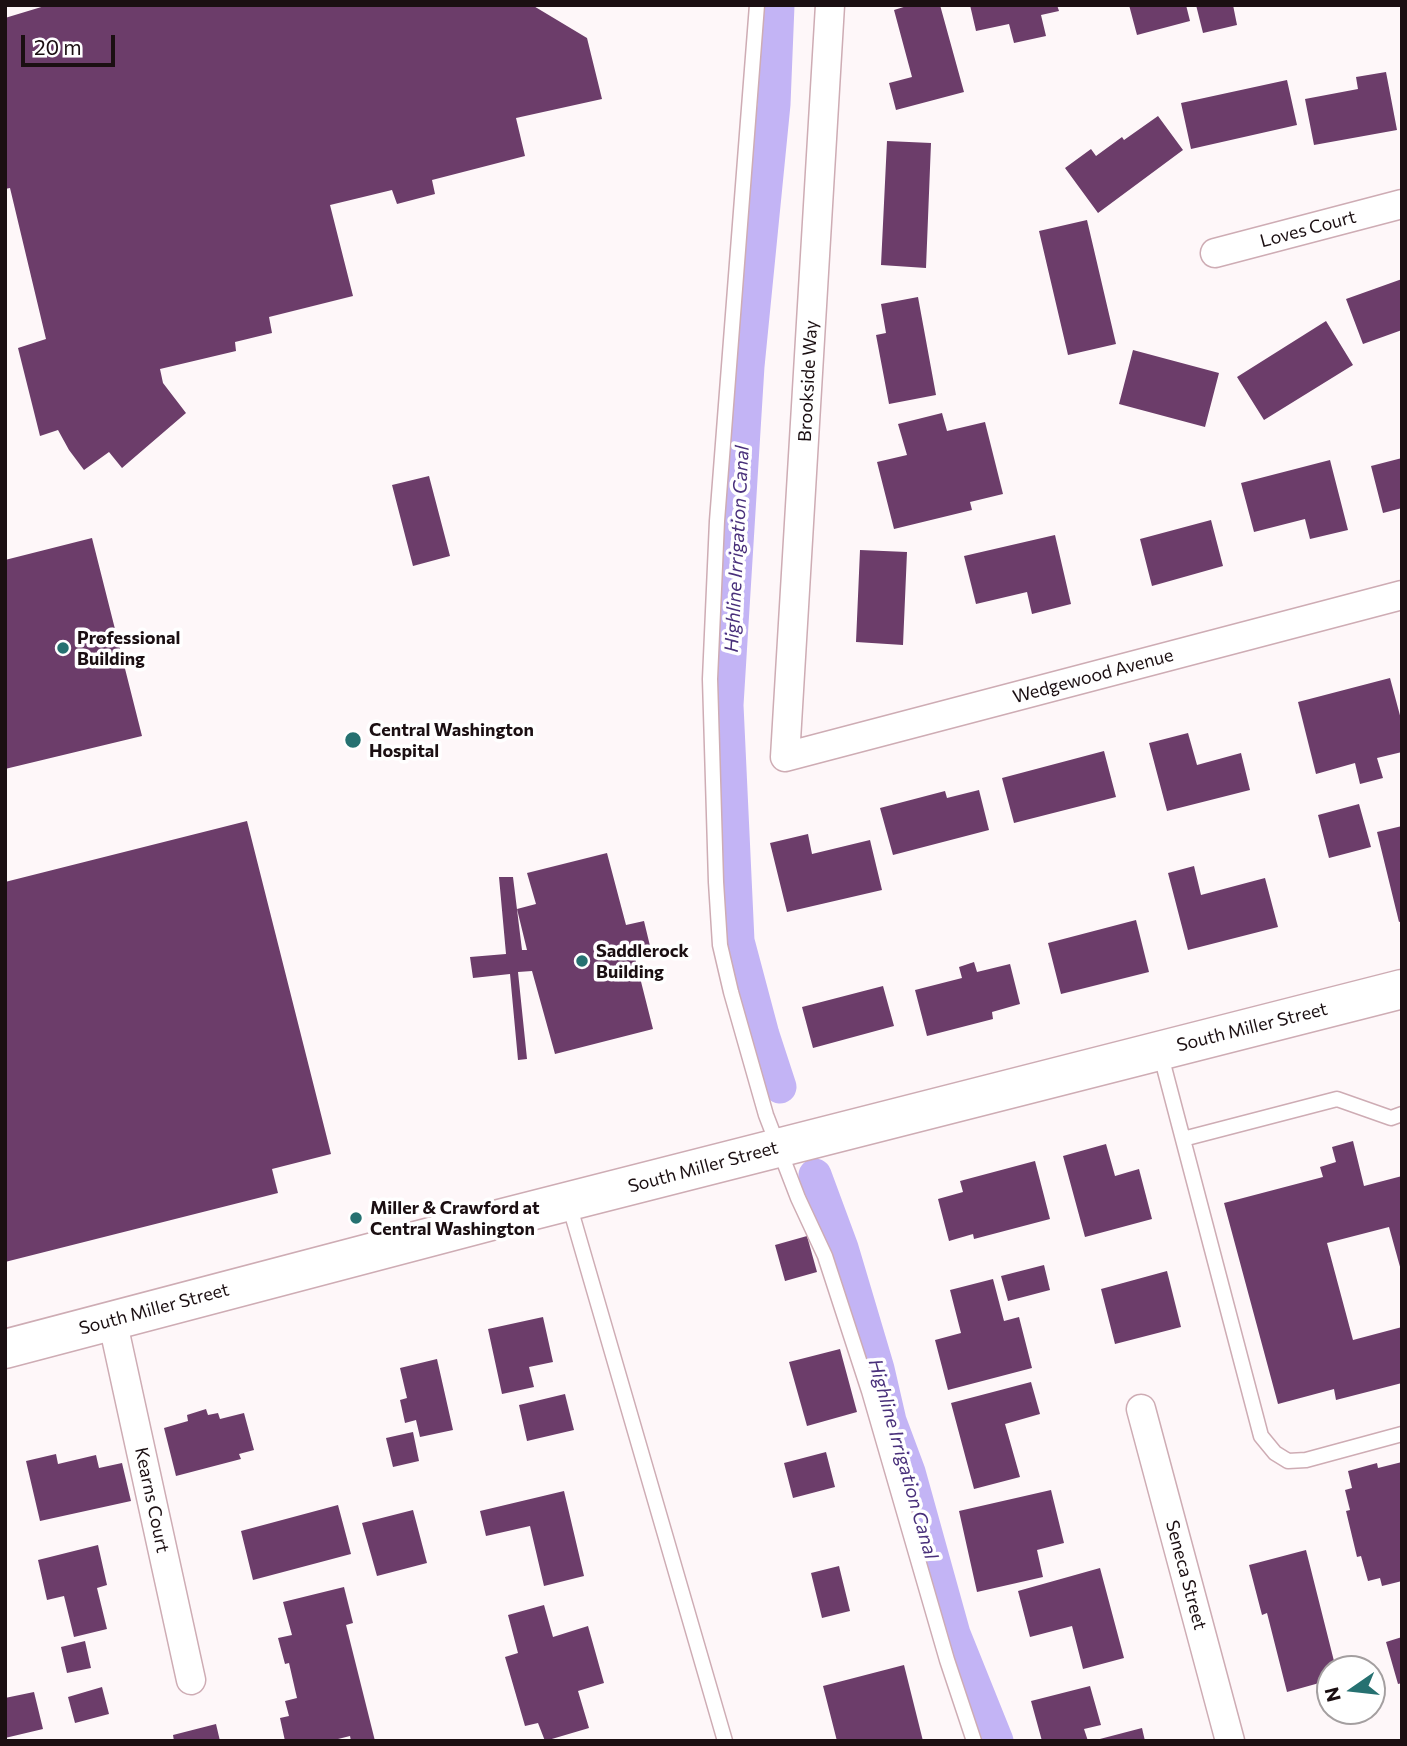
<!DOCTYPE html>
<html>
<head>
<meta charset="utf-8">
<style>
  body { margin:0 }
  #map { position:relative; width:1407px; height:1746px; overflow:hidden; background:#fef7f9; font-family:Commissioner,sans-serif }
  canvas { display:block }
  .frame { position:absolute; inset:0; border:7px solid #1b0f12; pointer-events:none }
  .north { position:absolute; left:1316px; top:1655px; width:70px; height:70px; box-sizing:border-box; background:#fff; border:2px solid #a49fa0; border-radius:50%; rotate:256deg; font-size:19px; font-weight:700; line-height:28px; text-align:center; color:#1b0f12 }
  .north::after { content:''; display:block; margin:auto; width:24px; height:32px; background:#267171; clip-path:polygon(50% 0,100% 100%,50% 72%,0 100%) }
  .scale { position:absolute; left:21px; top:35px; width:94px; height:32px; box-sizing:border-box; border:4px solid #1b0f12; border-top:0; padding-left:9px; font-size:21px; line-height:24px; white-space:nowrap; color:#1b0f12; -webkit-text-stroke:5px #fff; paint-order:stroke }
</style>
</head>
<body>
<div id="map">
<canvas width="1407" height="1746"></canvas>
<div class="frame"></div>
<div class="north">N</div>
<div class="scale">20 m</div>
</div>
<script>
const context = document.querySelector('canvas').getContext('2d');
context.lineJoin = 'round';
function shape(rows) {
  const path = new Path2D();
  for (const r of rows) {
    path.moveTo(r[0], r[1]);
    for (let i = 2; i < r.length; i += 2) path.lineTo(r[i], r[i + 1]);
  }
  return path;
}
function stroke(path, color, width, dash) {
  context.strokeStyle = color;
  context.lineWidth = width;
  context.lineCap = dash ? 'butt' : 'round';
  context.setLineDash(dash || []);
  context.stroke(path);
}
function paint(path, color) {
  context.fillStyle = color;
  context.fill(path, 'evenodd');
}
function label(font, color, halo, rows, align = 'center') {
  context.font = font + ' Commissioner,sans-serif';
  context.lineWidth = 7;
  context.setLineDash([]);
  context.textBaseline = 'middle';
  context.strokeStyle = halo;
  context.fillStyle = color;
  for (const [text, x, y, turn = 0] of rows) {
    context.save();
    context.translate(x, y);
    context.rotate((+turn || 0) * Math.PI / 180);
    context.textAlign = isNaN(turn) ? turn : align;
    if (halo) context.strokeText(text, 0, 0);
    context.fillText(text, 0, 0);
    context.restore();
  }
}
const canal = shape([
  [778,5,774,104,748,366,727,705,738,941,763,1035,780,1087],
  [815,1175,842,1248,878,1369,890,1421,909,1472,954,1634,997,1741]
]);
const building = shape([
  [48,5,532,5,587,38,602,99,516,118,525,156,432,180,435,194,397,204,392,190,330,205,353,296,269,317,272,333,235,342,236,351,160,369,163,383,186,413,122,468,109,452,84,470,69,450,58,430,40,436,18,348,46,339,10,188,5,189,5,18],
  [910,5,940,5,964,92,896,110,889,83,912,77,894,10],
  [970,5,1057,5,1059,11,1041,15,1046,36,1014,43,1009,24,976,31],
  [1129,5,1186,5,1190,21,1137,35],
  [1196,5,1233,5,1237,25,1203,33],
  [1386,72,1397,130,1314,145,1305,99,1358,89,1356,77],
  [1287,80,1297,125,1191,149,1181,103],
  [1158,116,1183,150,1098,213,1065,168,1091,149,1096,156,1122,137,1124,140],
  [887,141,931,143,926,268,881,265],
  [1087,220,1116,344,1068,355,1039,231],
  [1402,279,1402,330,1363,344,1346,299],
  [918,297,936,395,889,404,876,335,886,333,881,304],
  [1326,321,1353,365,1264,420,1237,377],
  [1133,350,1219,373,1205,427,1119,404],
  [942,413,947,431,985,422,1003,494,970,502,972,510,894,529,877,462,907,455,898,424],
  [1402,458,1402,508,1383,513,1371,466],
  [1330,460,1348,530,1310,539,1305,519,1254,532,1241,483],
  [429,476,450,556,413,566,392,485],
  [1211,520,1223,566,1152,586,1140,539],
  [1055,535,1071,604,1032,614,1027,592,976,604,964,556],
  [92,538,142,736,5,769,5,560],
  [860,550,907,552,903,645,856,642],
  [1390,678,1402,723,1402,752,1377,758,1383,778,1360,784,1355,763,1316,774,1298,702],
  [1188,733,1197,765,1241,753,1250,790,1167,811,1149,743],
  [1104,751,1116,797,1014,823,1002,778],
  [979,790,989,830,893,855,880,808,945,791,947,798],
  [1359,804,1371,847,1329,858,1318,815],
  [247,821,331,1154,272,1169,278,1193,5,1262,5,882],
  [1402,826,1402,921,1399,922,1377,832],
  [808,834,812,854,870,840,882,890,787,912,770,843],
  [607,853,626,925,644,921,650,946,633,950,653,1029,555,1054,532,971,518,972,527,1059,518,1060,510,974,473,978,470,957,506,954,499,877,513,877,522,950,527,950,517,909,536,904,527,873],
  [1194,866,1201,895,1265,878,1278,927,1188,950,1168,873],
  [1136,920,1149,972,1061,994,1048,943],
  [974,962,977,972,1010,964,1020,1004,992,1012,993,1019,927,1036,915,990,962,978,959,967],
  [883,986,894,1026,813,1048,802,1007],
  [1353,1141,1364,1186,1402,1176,1402,1274,1389,1227,1327,1243,1353,1340,1402,1327,1402,1383,1336,1400,1334,1389,1278,1404,1224,1203,1323,1177,1320,1167,1336,1162,1332,1147],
  [1106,1144,1115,1176,1139,1169,1152,1219,1085,1237,1063,1156],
  [1035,1161,1050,1219,974,1239,973,1234,949,1241,938,1199,963,1192,960,1181],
  [807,1236,817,1272,785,1281,775,1245],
  [1044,1265,1050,1290,1008,1301,1001,1276],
  [1167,1271,1181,1327,1115,1344,1101,1289],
  [993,1279,1004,1321,1019,1317,1032,1368,948,1390,935,1340,961,1333,950,1290],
  [543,1317,553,1362,529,1367,534,1387,502,1394,488,1329],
  [840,1349,857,1412,807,1426,789,1362],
  [437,1359,453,1430,420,1437,416,1420,405,1423,400,1400,407,1398,400,1368],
  [1031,1382,1040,1414,1005,1424,1020,1477,974,1489,951,1403],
  [565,1394,574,1430,527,1441,519,1405],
  [206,1409,208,1415,218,1413,220,1419,244,1413,254,1450,239,1454,241,1459,176,1476,164,1428,188,1421,187,1415],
  [413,1432,419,1461,393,1467,386,1438],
  [826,1452,835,1487,793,1498,784,1463],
  [56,1454,58,1464,96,1455,99,1468,122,1463,131,1501,40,1521,26,1461],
  [1402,1462,1402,1581,1382,1586,1380,1578,1368,1581,1361,1556,1357,1557,1346,1511,1350,1510,1345,1490,1352,1488,1348,1471,1377,1463,1378,1468],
  [1051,1490,1064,1543,1037,1550,1043,1577,977,1592,959,1511],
  [564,1491,584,1576,544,1586,530,1526,486,1536,480,1511],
  [338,1505,351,1554,253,1580,241,1531],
  [413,1510,427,1563,377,1576,362,1523],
  [98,1545,107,1585,97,1588,107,1629,74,1637,64,1596,47,1600,38,1560],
  [1306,1550,1336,1669,1330,1669,1330,1680,1287,1692,1267,1613,1262,1615,1249,1565],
  [839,1566,850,1611,822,1618,811,1573],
  [1100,1568,1124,1658,1083,1669,1072,1626,1030,1637,1018,1591],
  [344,1587,353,1623,346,1625,375,1741,351,1741,350,1736,330,1741,285,1741,280,1718,289,1716,285,1701,297,1698,289,1663,285,1664,278,1638,292,1635,283,1602],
  [544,1605,553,1637,588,1626,604,1683,578,1691,589,1728,545,1741,538,1723,525,1726,505,1657,518,1653,508,1615],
  [1402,1637,1402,1683,1398,1684,1386,1642],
  [85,1641,91,1668,67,1673,61,1647],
  [904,1665,923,1741,837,1741,823,1686],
  [1090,1686,1101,1725,1084,1729,1088,1741,1042,1741,1031,1701],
  [102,1687,109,1714,75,1723,68,1697],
  [34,1692,43,1729,5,1738,5,1698],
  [216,1724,220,1741,174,1741,173,1735],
  [1142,1728,1145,1741,1096,1741,1096,1740]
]);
const lane = shape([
  [757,5,717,521,710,679,716,882,720,945,731,992,766,1115,798,1198,825,1256,869,1391,947,1660,974,1741],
  [1160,1052,1261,1436,1275,1453,1288,1461,1306,1460,1402,1434],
  [1183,1139,1337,1099,1391,1118,1402,1114],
  [569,1204,725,1741]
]);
const street = shape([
  [830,5,785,757,1402,595],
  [1215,253,1402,204],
  [112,1319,191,1680],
  [1141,1409,1230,1741]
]);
const secondary = shape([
  [5,1349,495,1220,1402,989]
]);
const markers = [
  [63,648,7,"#267171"],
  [353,740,9,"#267171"],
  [582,961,7,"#267171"],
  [356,1218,7,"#267171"]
];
const streetNames = [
  ["Loves Court",1308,229,-15],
  ["Brookside Way",808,381,-87],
  ["Wedgewood Avenue",1093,676,-15],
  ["South Miller Street",1252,1027,-14],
  ["South Miller Street",703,1167,-15],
  ["South Miller Street",154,1309,-15],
  ["Kearns Court",152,1500,78],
  ["Seneca Street",1186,1575,75]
];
const poiNames = [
  ["Professional",77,638],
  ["Building",77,659],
  ["Central Washington",369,730],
  ["Hospital",369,751],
  ["Saddlerock",596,951],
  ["Building",596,972],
  ["Miller & Crawford at",370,1208],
  ["Central Washington",370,1229]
];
const waterNames = [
  ["Highline Irrigation Canal",737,549,-87],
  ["Highline Irrigation Canal",903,1459,74]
];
stroke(canal, '#c3b4f5', 33);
paint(building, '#6c3d6a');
stroke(lane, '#ceacb4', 17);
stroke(street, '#ceacb4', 31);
stroke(secondary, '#ceacb4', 41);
stroke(lane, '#fff', 14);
stroke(street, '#fff', 28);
stroke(secondary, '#fff', 38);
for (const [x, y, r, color] of markers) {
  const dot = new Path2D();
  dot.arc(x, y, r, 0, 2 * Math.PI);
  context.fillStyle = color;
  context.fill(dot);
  stroke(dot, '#fff', 2.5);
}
label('18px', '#1b0f12', '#fff', streetNames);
label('bold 18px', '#1b0f12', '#fff', poiNames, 'left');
label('italic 19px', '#49307b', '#fff', waterNames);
</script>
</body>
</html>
